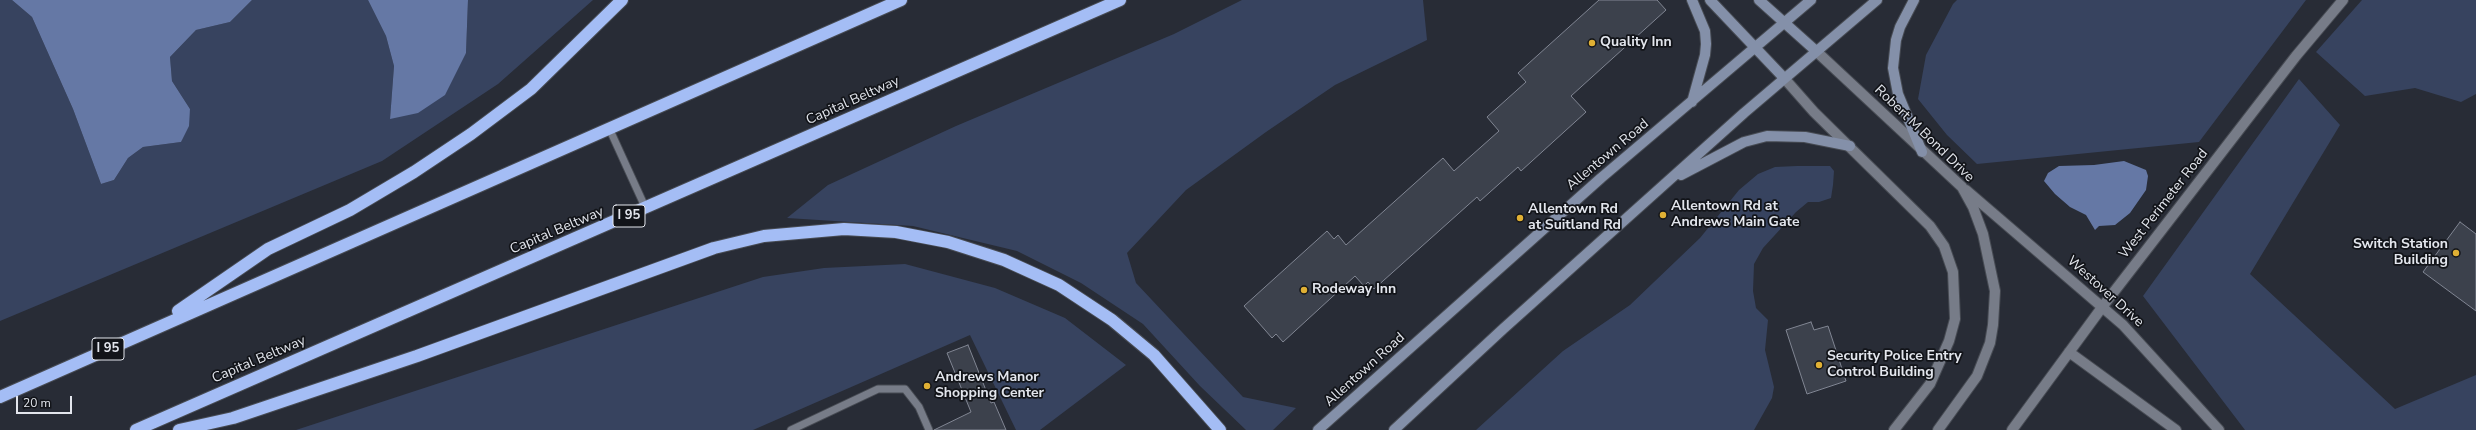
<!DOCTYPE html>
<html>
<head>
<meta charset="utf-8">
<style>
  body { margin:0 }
  #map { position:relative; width:2476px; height:430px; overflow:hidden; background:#282c36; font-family:"Nunito Sans",sans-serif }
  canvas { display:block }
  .scale { position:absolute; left:16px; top:396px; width:56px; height:18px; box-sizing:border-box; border:2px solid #e3e6ed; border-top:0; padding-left:5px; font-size:12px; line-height:14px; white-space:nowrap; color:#e3e6ed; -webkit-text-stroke:3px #121419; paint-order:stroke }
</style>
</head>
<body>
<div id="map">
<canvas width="2476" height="430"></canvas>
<div class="scale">20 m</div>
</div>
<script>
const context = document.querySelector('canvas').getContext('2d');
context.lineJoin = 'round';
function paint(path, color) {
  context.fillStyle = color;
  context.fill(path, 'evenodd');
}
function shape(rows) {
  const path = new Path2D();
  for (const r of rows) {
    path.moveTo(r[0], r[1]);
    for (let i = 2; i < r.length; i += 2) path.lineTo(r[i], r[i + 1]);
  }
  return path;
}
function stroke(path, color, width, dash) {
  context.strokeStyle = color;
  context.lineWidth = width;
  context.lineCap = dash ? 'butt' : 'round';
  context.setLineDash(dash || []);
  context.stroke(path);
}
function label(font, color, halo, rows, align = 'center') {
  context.font = font + ' "Nunito Sans",sans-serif';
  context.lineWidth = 3.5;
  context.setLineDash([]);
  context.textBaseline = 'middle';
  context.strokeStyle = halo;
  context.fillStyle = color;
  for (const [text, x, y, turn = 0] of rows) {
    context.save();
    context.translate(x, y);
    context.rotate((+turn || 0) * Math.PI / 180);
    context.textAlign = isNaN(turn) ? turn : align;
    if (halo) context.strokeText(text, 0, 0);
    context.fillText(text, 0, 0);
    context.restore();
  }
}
const green = shape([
  [0,0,12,0,32,17,73,109,101,184,114,180,128,158,143,147,181,142,190,109,172,81,170,57,196,30,230,22,252,0,368,0,386,36,394,66,390,119,466,53,468,0,593,0,498,84,382,161,0,321],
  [1242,0,1423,0,1427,40,1335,85,1266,132,1186,190,1127,253,1136,283,1243,397,1296,408,1273,430,1246,430,1200,386,1143,324,1081,283,1017,251,913,226,787,218,828,185,956,126,1174,34],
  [1957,0,2306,0,2199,142,1977,164,1947,135,1918,99,1926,55,1953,4],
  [2362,0,2476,0,2476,94,2461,102,2415,88,2365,96,2316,52],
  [2299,79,2340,125,2250,274,2395,409,2476,375,2476,430,2245,430,2143,296],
  [1797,166,1830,166,1834,171,1833,185,1831,198,1819,202,1808,202,1796,212,1763,248,1754,264,1753,291,1756,308,1768,320,1765,350,1774,387,1772,398,1754,430,1476,430,1563,351,1630,305,1700,238,1739,190,1758,174,1775,167],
  [905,264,995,288,1065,318,1126,365,1040,430,1016,430,970,335,753,430,296,430,763,277,824,268]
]);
const water = shape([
  [12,0,252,0,230,22,196,30,170,57,172,81,190,109,189,126,181,142,143,147,128,158,114,180,101,184,73,109,32,17],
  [368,0,468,0,466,53,445,95,418,113,390,119,394,66,386,36],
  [2124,161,2146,170,2148,176,2146,190,2130,213,2115,225,2099,226,2095,230,2086,215,2070,207,2055,194,2044,181,2048,173,2059,166,2094,165]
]);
const building = shape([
  [1599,0,1657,0,1666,10,1571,96,1586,112,1521,171,1518,167,1480,201,1477,197,1374,289,1368,282,1364,286,1355,276,1283,342,1276,334,1272,338,1244,306,1327,231,1334,239,1338,235,1346,245,1443,158,1454,171,1499,131,1487,117,1526,82,1518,73,1599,0],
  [2460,222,2476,234,2476,311,2423,272,2460,222],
  [1811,322,1814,330,1828,326,1846,381,1807,394,1786,330,1811,322],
  [968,345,991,403,994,402,1006,430,934,430,971,412,947,353,968,345]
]);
const service = shape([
  [609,128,646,209],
  [791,430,878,389,905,389,919,407,929,430]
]);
const tertiary = shape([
  [1816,51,1962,187,1973,207,1983,234,1995,291,1993,325,1990,343,1977,376,1938,430],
  [1784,78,1814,112,1930,226,1944,246,1953,272,1955,319,1949,341,1930,384,1894,430],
  [1966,190,2123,325,2219,430],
  [2069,352,2176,430],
  [2012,430,2103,306,2296,56,2343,0]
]);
const secondary = shape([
  [1710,0,1784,78],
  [1759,0,1816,51],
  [1914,0,1900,27,1896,40,1893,68,1898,94,1922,152],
  [1692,102,1705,55,1706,44,1705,31,1692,0],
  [1681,175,1744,142,1767,136,1805,137,1850,146],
  [1318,430,1601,178,1811,0],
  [1394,430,1503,329,1744,113,1877,0]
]);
const motorway = shape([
  [178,311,268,249,350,210,414,172,471,134,531,89,622,0],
  [0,397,901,0],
  [136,430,1120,0],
  [179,430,233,418,417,356,714,248,764,236,844,229,896,232,948,242,1004,260,1059,285,1112,320,1154,355,1220,430]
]);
const markers = [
  [1592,43,4,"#e0b034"],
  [1663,215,4,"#e0b034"],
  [1520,218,4,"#e0b034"],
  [2456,253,4,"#e0b034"],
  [1304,290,4,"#e0b034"],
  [1819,365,4,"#e0b034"],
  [927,386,4,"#e0b034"]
];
const shields = [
  [629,216,32],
  [108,349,32]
];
const shieldNames = [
  ["I 95",629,216],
  ["I 95",108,349]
];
const poiNames = [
  ["Quality Inn",1600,43],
  ["Allentown Rd at",1671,207],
  ["Andrews Main Gate",1671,223],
  ["Allentown Rd",1528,210],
  ["at Suitland Rd",1528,226],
  ["Switch Station",2448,245,"right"],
  ["Building",2448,261,"right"],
  ["Rodeway Inn",1312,290],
  ["Security Police Entry",1827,357],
  ["Control Building",1827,373],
  ["Andrews Manor",935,378],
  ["Shopping Center",935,394]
];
const streetNames = [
  ["Capital Beltway",853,101,-24],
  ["Robert M Bond Drive",1924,134,44],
  ["Allentown Road",1608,155,-40],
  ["West Perimeter Road",2164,204,-52],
  ["Capital Beltway",557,231,-23],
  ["Westover Drive",2105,292,42],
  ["Capital Beltway",259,360,-23],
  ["Allentown Road",1365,370,-42]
];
paint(green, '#37435f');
paint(water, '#6578a5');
paint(building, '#3c414c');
stroke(building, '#818693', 1);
stroke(service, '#474b53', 9);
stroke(tertiary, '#474b53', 12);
stroke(secondary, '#474b53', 12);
stroke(motorway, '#474b53', 14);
stroke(service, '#777c88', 7);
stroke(tertiary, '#777c88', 10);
stroke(secondary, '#8490a9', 10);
stroke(motorway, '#a4bdf5', 12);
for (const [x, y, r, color] of markers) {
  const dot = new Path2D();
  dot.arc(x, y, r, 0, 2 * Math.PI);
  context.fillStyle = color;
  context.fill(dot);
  stroke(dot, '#121419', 1.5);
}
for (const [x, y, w] of shields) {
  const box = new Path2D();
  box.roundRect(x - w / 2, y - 11, w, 22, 3);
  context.fillStyle = '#121419';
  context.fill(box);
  stroke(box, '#e3e6ed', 1);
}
label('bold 13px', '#e3e6ed', null, shieldNames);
label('bold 14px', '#e3e6ed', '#121419', poiNames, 'left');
label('14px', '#e3e6ed', '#121419', streetNames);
</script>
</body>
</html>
